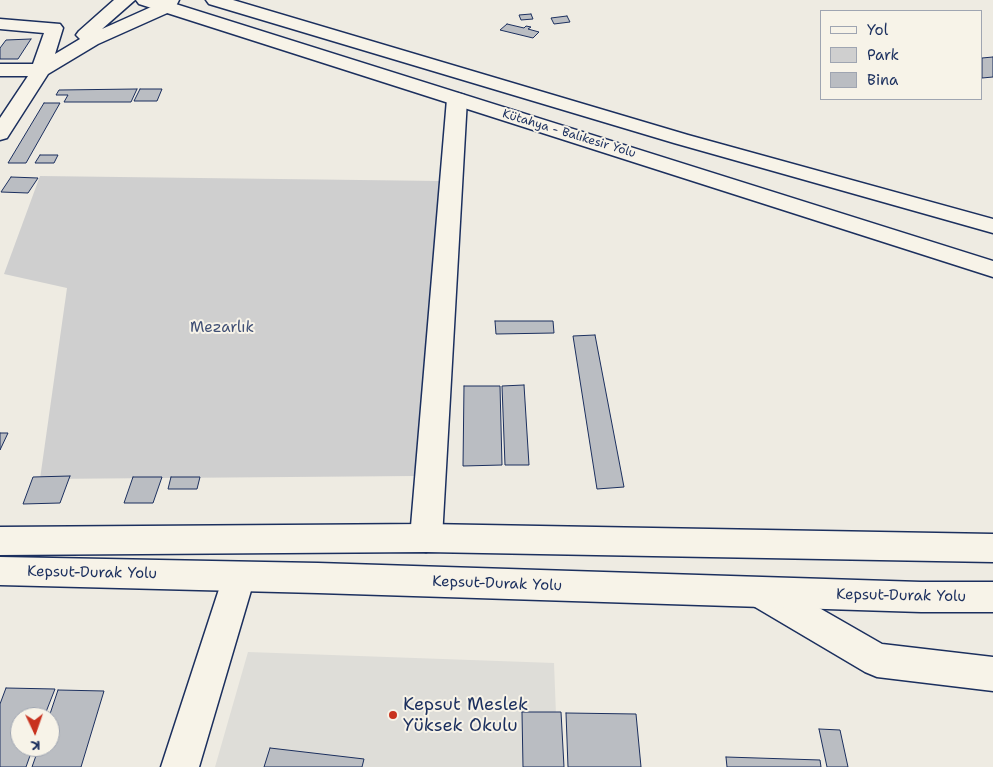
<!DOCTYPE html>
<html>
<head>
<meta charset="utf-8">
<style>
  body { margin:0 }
  #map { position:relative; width:993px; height:767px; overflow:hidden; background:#eeebe2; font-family:"Shantell Sans",sans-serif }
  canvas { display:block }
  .legend { position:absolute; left:820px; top:10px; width:162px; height:90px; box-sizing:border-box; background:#f7f3e8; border:1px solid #9fa5b1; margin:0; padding:6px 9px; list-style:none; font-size:15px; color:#1b2f5e }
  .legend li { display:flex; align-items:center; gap:10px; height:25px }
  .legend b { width:25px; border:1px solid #9fa5b1 }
  .north { position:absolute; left:10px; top:707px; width:50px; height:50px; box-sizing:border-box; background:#f7f3e8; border:1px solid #9fa5b1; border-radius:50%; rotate:177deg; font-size:14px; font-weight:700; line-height:20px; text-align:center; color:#1b2f5e }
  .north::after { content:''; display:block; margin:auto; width:18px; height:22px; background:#c8321e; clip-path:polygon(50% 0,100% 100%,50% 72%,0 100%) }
</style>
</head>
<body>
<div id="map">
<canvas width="993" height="767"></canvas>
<ul class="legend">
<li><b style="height:6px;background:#f7f3e8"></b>Yol</li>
<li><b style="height:14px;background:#cfcfcf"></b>Park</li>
<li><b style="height:14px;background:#babdc2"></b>Bina</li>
</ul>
<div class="north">K</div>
</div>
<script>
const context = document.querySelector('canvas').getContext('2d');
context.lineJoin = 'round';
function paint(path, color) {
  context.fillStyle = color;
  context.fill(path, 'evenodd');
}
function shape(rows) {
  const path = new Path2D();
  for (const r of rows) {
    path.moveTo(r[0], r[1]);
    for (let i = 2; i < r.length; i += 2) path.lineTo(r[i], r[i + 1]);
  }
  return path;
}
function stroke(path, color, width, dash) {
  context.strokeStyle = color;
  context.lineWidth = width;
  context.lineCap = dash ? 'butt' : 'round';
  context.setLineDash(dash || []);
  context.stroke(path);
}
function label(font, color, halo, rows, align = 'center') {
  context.font = font + ' "Shantell Sans",sans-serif';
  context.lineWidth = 4;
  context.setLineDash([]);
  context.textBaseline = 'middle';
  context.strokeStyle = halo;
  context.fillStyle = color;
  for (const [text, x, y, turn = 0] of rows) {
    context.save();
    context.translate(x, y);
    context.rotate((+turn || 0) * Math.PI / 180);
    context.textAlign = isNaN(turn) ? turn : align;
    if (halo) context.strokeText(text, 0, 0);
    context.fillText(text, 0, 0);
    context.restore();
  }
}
const built = shape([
  [248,652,554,663,558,767,215,767]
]);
const green = shape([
  [40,176,440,181,415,476,40,479,67,288,4,274]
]);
const building = shape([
  [531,14,533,19,521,20,519,15,531,14],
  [567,16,570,22,554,24,551,18,567,16],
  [507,24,524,28,526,26,531,27,528,29,539,32,533,38,500,30,507,24],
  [31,39,18,59,0,59,0,48,6,40,31,39],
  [993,57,993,77,982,78,982,58,993,57],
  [137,89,131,102,64,102,68,95,56,95,59,90,137,89],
  [140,89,162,89,157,101,134,101,140,89],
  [44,103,60,103,26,163,8,163,44,103],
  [40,155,58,155,54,163,35,163,40,155],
  [11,177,38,178,28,193,1,192,11,177],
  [495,321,553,321,554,333,496,334,495,321],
  [595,335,624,487,597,489,573,336,595,335],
  [524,385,529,465,505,465,502,386,524,385],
  [464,386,500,386,502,465,463,466,464,386],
  [0,433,8,433,0,450,0,433],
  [70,476,60,503,23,504,33,477,70,476],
  [133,477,162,477,153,503,124,503,133,477],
  [171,477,200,477,197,489,168,489,171,477],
  [6,688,55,689,44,717,20,717,20,747,33,747,26,767,0,767,0,704,6,688],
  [58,690,104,691,81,767,32,767,39,747,50,747,49,717,58,690],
  [522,712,561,712,564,767,523,767,522,712],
  [566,713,636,714,641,767,568,767,566,713],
  [819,729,840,730,848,767,827,767,819,729],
  [270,748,364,759,362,767,264,767,270,748],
  [726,757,820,760,821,767,727,767,726,757]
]);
const minor = shape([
  [114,0,135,0,102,29,160,3,161,0,179,0,174,10,98,44,48,74,7,138,0,140,0,118,28,76,0,76,0,64,33,64,44,33,0,29,0,19,60,24,63,28,55,54,80,39,76,35,79,31,114,0],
  [457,93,464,95,467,99,442,538,437,548,426,552,415,548,410,538,447,99,450,95,457,93],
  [239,563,251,567,255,577,199,767,161,767,223,577,227,567,239,563],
  [762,578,774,582,882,644,993,657,993,691,877,677,865,672,750,604,745,593,750,582,762,578]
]);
const major = shape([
  [426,524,993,534,993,562,426,552,0,555,0,527,426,524],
  [0,557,318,563,921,582,993,582,993,612,921,612,318,593,0,585,0,557]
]);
const highway = shape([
  [136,0,163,0,993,261,993,277,139,4,136,0],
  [206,0,233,0,688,135,993,219,993,233,674,143,209,4,206,0]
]);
const markers = [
  [393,715,5,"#c8321e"]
];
const farStreetnames = [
  ["Kütahya - Balıkesir Yolu",569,134,17]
];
const parkNames = [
  ["Mezarlık",222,328]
];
const streetNames = [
  ["Kepsut-Durak Yolu",92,573,1],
  ["Kepsut-Durak Yolu",497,584,2],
  ["Kepsut-Durak Yolu",901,596,1]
];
const nearPoinames = [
  ["Kepsut Meslek",403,705],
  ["Yüksek Okulu",403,726]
];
paint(built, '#deddd8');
paint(green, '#cfcfcf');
paint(building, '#babdc2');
stroke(building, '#1b2f5e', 1);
stroke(minor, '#1b2f5e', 3);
stroke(major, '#1b2f5e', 3);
stroke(highway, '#1b2f5e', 3);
paint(minor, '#f7f3e8');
paint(major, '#f7f3e8');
paint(highway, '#f7f3e8');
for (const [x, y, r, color] of markers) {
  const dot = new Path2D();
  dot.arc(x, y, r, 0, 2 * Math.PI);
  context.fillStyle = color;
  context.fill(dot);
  stroke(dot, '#f7f3e8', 2);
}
label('12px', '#1b2f5e', '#f7f3e8', farStreetnames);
label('15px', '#3f4f75', '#f7f3e8', parkNames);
label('15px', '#1b2f5e', '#f7f3e8', streetNames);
label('18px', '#1b2f5e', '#f7f3e8', nearPoinames, 'left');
</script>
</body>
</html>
